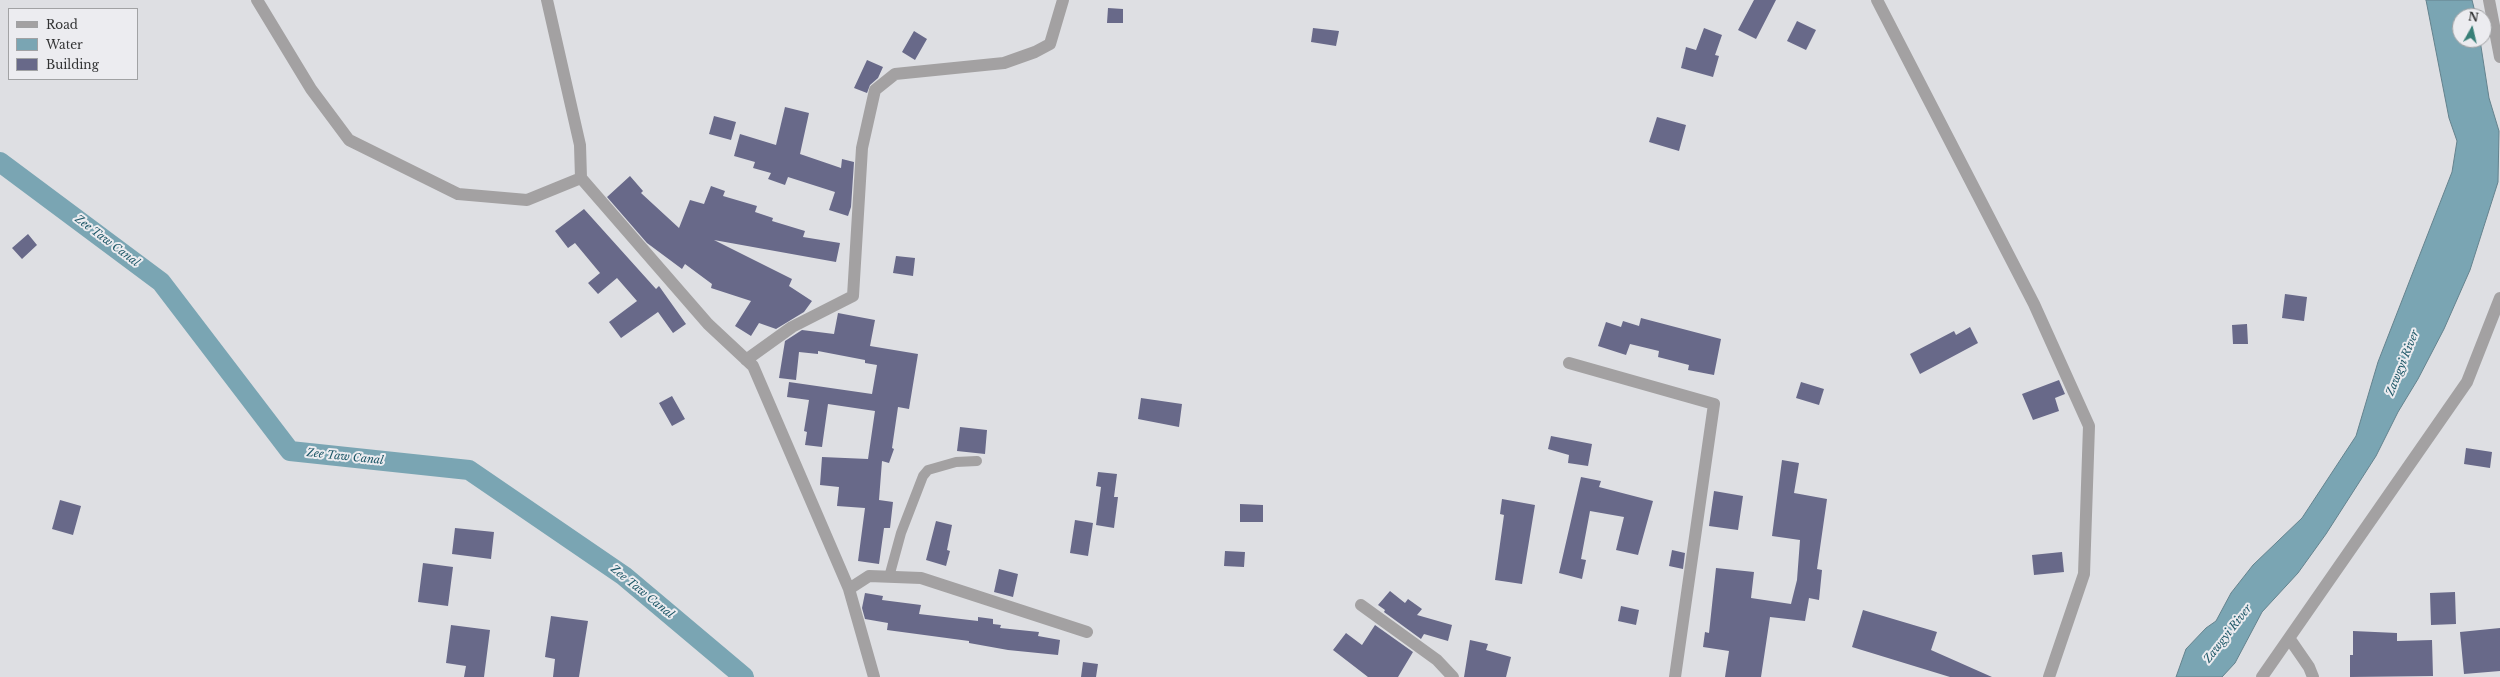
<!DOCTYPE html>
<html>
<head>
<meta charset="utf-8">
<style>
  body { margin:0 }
  #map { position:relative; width:2500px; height:677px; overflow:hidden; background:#dedfe3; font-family:"Libre Baskerville",serif }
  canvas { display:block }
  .legend { position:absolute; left:8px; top:8px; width:130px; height:72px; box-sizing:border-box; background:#ececf0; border:1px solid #a1a2a4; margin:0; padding:5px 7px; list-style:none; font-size:12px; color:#313233 }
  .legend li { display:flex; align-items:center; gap:8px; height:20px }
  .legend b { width:20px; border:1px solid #a1a2a4 }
  .north { position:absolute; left:2452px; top:8px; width:40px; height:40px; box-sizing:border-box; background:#ececf0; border:1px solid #a1a2a4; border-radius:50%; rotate:8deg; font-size:11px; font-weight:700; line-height:16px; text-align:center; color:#313233 }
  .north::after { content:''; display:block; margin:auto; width:14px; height:18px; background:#387f77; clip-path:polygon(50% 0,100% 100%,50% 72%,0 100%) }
</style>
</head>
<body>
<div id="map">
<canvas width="2500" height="677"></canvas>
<ul class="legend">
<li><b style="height:5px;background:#a3a1a2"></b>Road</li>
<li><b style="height:11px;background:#7aa5b3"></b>Water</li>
<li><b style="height:11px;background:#686989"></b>Building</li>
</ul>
<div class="north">N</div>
</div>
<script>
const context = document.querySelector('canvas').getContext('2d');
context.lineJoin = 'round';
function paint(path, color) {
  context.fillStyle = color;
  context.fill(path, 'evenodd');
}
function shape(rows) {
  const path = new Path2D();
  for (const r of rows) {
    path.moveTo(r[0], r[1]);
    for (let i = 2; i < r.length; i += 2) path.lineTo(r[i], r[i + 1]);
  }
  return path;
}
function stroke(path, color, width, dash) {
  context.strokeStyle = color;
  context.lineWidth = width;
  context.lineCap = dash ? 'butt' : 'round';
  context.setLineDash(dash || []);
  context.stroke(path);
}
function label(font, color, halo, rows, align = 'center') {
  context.font = font + ' "Libre Baskerville",serif';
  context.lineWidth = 4;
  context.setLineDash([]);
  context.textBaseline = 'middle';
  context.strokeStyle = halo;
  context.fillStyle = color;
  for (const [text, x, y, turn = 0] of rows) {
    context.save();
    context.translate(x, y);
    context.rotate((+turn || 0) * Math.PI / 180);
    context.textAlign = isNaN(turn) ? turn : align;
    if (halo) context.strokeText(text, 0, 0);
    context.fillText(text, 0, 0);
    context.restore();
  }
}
const water = shape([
  [2426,0,2472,0,2476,16,2460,16,2460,40,2480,40,2489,98,2499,131,2498,182,2470,270,2444,329,2418,379,2398,412,2376,456,2326,534,2298,573,2262,612,2235,663,2222,677,2176,677,2186,649,2206,628,2216,621,2231,593,2253,565,2302,518,2356,436,2378,362,2452,172,2457,141,2449,118,2426,0]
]);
const canal = shape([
  [0,162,161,282,290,451,469,470,624,576,744,677]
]);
const building = shape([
  [1754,0,1776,0,1756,39,1738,30],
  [1108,8,1123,9,1123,23,1107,23],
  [1797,21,1816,30,1806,50,1787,41],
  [1313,28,1339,31,1336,46,1311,42],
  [1704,28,1722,35,1715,55,1719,56,1713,77,1681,68,1686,47,1696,50],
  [914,31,927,39,915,60,902,52],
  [867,60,883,67,878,78,870,85,867,93,854,88],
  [785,107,809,113,800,154,841,168,842,159,854,162,851,207,848,216,829,210,835,192,788,177,785,185,768,179,771,173,753,168,755,162,734,156,740,134,776,145],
  [714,116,736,122,731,140,709,134],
  [1657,117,1686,125,1679,151,1649,142],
  [630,176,643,191,641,193,679,228,690,200,704,204,711,186,725,191,723,196,757,206,755,212,773,218,772,221,805,231,803,237,840,243,836,262,714,240,792,279,789,286,812,301,804,312,776,329,759,323,751,336,735,326,751,301,711,288,712,284,685,264,682,269,647,243,607,197],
  [584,209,656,289,659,286,686,324,673,333,658,312,621,338,609,322,637,301,617,278,598,294,588,283,600,273,575,243,568,248,555,231],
  [28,234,37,245,22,259,12,248],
  [896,256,915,258,913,276,893,273],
  [2285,294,2307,297,2304,321,2282,318],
  [838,313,875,320,870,346,918,354,909,409,898,407,892,448,894,449,889,463,882,461,879,500,893,502,890,528,884,528,879,564,858,561,865,508,837,506,839,487,820,485,822,457,868,459,875,411,828,404,822,447,805,445,807,432,804,431,809,400,787,397,789,382,872,394,877,365,865,363,865,360,818,351,818,354,799,352,796,380,779,378,785,341,802,330,834,334],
  [1641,318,1721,339,1714,375,1688,370,1689,365,1658,357,1659,351,1630,344,1626,355,1598,346,1606,322,1621,327,1623,321,1639,326],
  [2247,324,2248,344,2233,344,2232,325],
  [1970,327,1978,343,1920,374,1910,354,1954,331,1956,335],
  [2059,380,2065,394,2055,398,2059,411,2033,420,2022,394],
  [1801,382,1824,389,1819,405,1796,398],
  [672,396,685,419,672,426,659,403],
  [1141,398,1182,404,1179,427,1138,419],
  [960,427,987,430,985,454,957,451],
  [1551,436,1592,444,1588,466,1568,463,1569,455,1548,449],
  [2466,448,2492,452,2490,468,2464,464],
  [1782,460,1799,463,1794,493,1827,499,1817,569,1822,570,1819,600,1809,598,1805,621,1770,617,1761,677,1725,677,1729,651,1703,647,1705,632,1709,633,1716,568,1754,572,1751,598,1791,604,1797,580,1800,540,1772,536],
  [1098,472,1117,474,1114,497,1118,497,1114,528,1096,525,1101,487,1096,486],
  [1581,477,1601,481,1599,487,1653,501,1638,555,1616,550,1624,517,1590,511,1581,559,1586,560,1582,579,1559,573],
  [1714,491,1743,496,1738,530,1709,526],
  [1502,499,1535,505,1522,584,1495,580,1504,515,1500,514],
  [60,500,81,506,73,535,52,529],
  [1240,504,1263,505,1263,522,1240,522],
  [1075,520,1093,523,1088,556,1070,553],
  [936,521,952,525,947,550,950,551,946,566,926,560],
  [455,528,494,532,491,559,452,554],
  [1672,550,1685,553,1683,569,1669,566],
  [1225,551,1245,552,1244,567,1224,566],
  [2062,552,2064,572,2034,575,2032,555],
  [423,563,453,567,448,606,418,602],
  [999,569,1018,574,1013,597,994,592],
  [1390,591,1405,603,1408,599,1422,609,1417,615,1452,625,1448,641,1424,634,1421,639,1384,612,1385,610,1378,605],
  [2455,592,2456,624,2431,625,2430,593],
  [865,593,883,596,882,600,921,605,919,614,978,621,978,617,993,619,993,624,1001,625,1000,628,1039,632,1038,636,1060,640,1058,655,1008,650,969,643,969,641,887,630,888,623,865,619,862,608],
  [1621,606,1639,610,1636,625,1618,621],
  [1863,610,1937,632,1931,650,1992,677,1950,677,1852,647],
  [551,616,588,621,579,677,553,677,555,659,545,657],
  [451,625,490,630,484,677,464,677,466,666,446,663],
  [1375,625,1413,652,1398,677,1368,677,1333,650,1346,633,1362,645],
  [2500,628,2500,671,2464,674,2460,632],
  [2353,631,2397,633,2397,641,2432,640,2433,676,2350,677,2350,655,2353,655],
  [1470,640,1488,644,1486,650,1511,657,1506,677,1464,677],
  [1083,662,1098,664,1096,677,1081,677]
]);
const lane = shape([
  [889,577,901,533,923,476,928,470,956,462,977,461]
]);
const street = shape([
  [257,0,311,89,349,140,458,194,527,200,581,178],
  [547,0,580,145,581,178,708,324,753,366,849,589,874,677],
  [1877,0,2034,304,2089,426,2084,574,2049,677],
  [2489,0,2500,57],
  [746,360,792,327,853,296,862,148,875,90,895,74,1004,63,1035,52,1050,44,1063,0],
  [1569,363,1714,404,1675,677],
  [849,589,869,576,921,578,1087,632],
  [1361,605,1437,660,1453,677],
  [2289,638,2309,667,2313,677],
  [2262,677,2467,382,2500,298]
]);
const waterNames = [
  ["Zee Taw Canal",107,241,37],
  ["Zawgyi River",2403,363,-68],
  ["Zee Taw Canal",345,457,6],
  ["Zee Taw Canal",642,592,39],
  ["Zawgyi River",2228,634,-52]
];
paint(water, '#7aa5b3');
stroke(water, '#64828d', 1);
stroke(canal, '#7aa5b3', 20);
paint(building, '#686989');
stroke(lane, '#a3a1a2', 10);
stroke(street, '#a3a1a2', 12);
label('italic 11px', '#1d5767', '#ececf0', waterNames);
</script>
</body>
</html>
